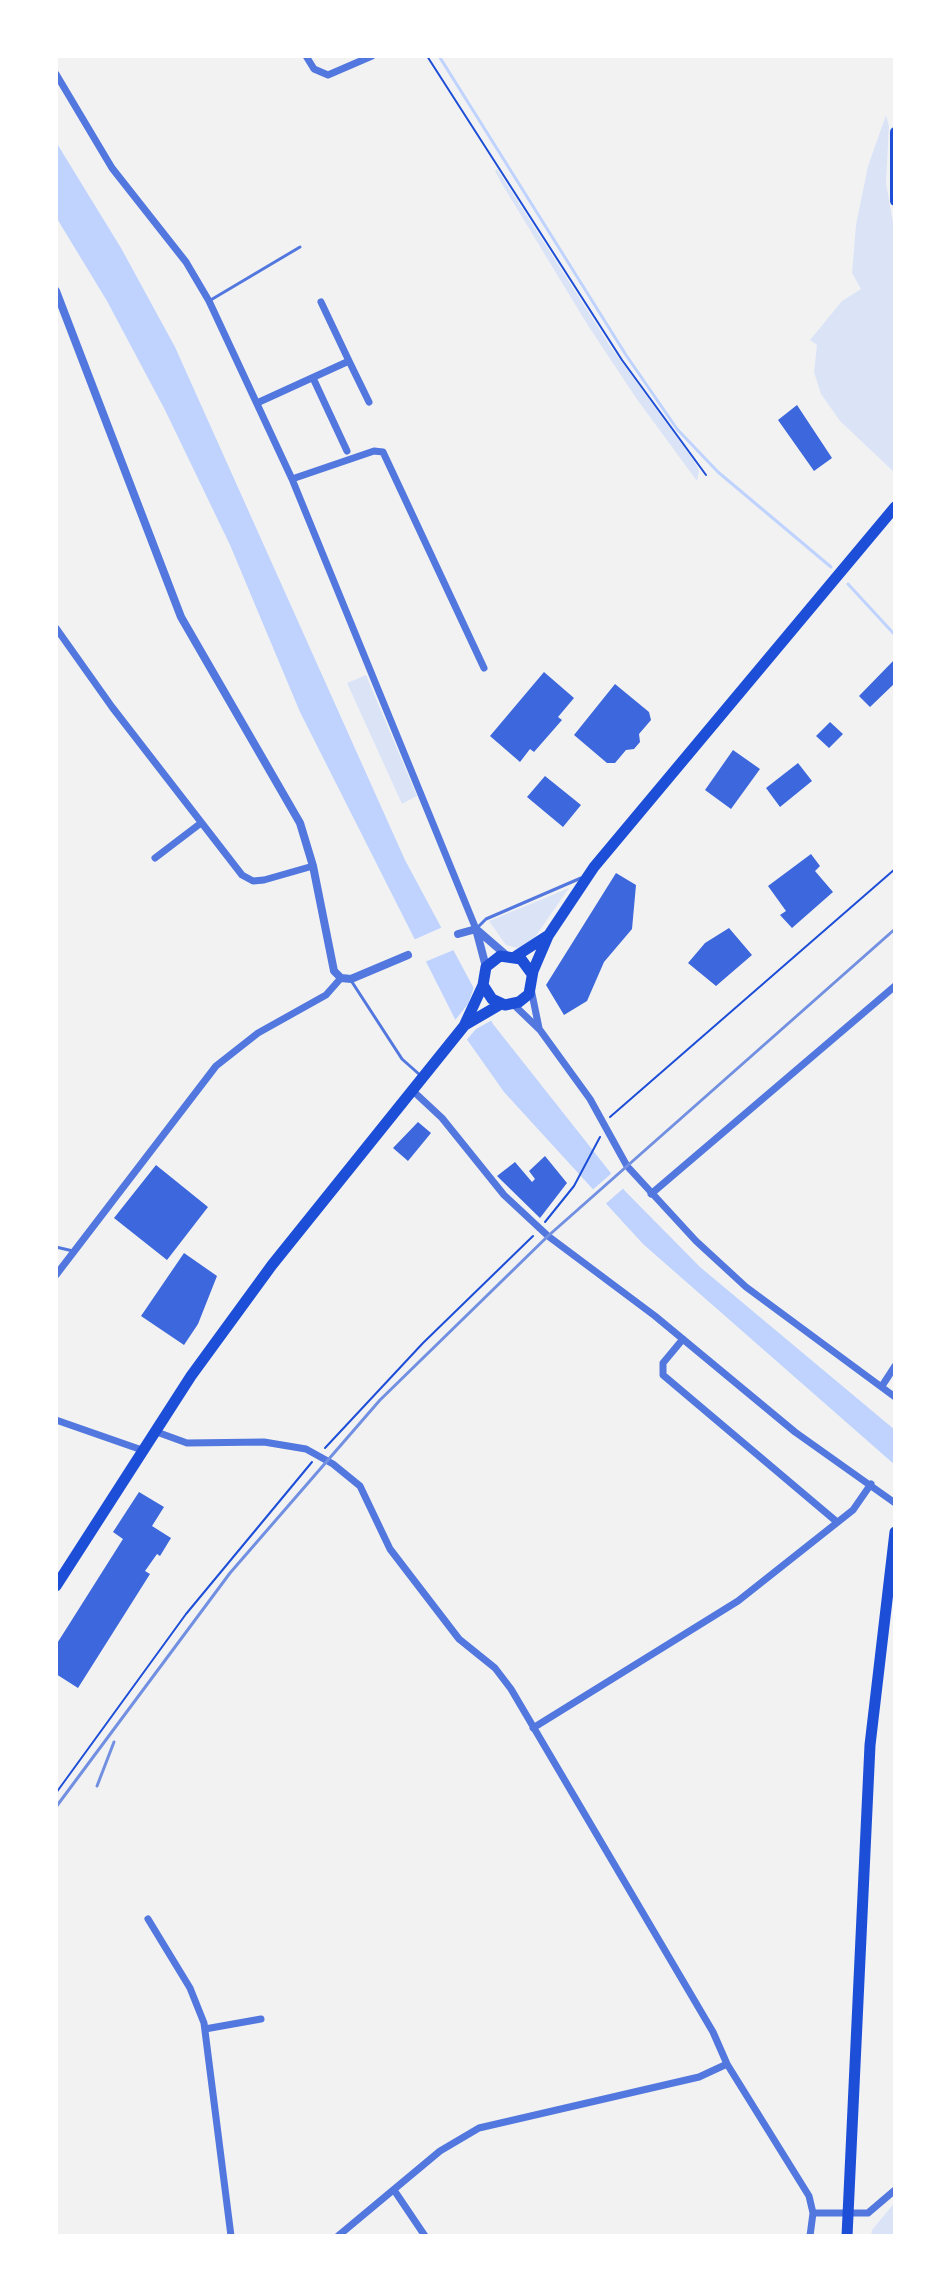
<!DOCTYPE html>
<html>
<head>
<meta charset="utf-8">
<style>
  body { margin:0 }
  #map { position:relative; width:951px; height:2292px; overflow:hidden; background:#f2f2f2; font-family:"Archivo Narrow",sans-serif }
  canvas { display:block }
  .frame { position:absolute; inset:0; border:58px solid #fff; pointer-events:none }
</style>
</head>
<body>
<div id="map">
<canvas width="951" height="2292"></canvas>
<div class="frame"></div>
</div>
<script>
const context = document.querySelector('canvas').getContext('2d');
context.lineJoin = 'round';
function paint(path, color) {
  context.fillStyle = color;
  context.fill(path, 'evenodd');
}
function shape(rows) {
  const path = new Path2D();
  for (const r of rows) {
    path.moveTo(r[0], r[1]);
    for (let i = 2; i < r.length; i += 2) path.lineTo(r[i], r[i + 1]);
  }
  return path;
}
function stroke(path, color, width, dash) {
  context.strokeStyle = color;
  context.lineWidth = width;
  context.lineCap = dash ? 'butt' : 'round';
  context.setLineDash(dash || []);
  context.stroke(path);
}
const green = shape([
  [886,115,889,126,886,183,895,234,895,473,840,421,821,394,814,372,817,345,810,340,842,301,861,289,852,273,856,225,868,166],
  [497,169,610,346,695,462,699,471,697,481,636,398,587,324,502,184,495,171],
  [366,675,417,796,402,804,347,683],
  [569,888,531,943,517,948,506,945,489,921],
  [895,2202,895,2236,871,2236,872,2230]
]);
const water = shape([
  [56,142,121,248,175,347,405,860,493,1024,625,1191,700,1267,895,1430,895,1465,643,1244,504,1092,461,1031,300,712,230,545,165,410,107,301,56,217]
]);
const pier = shape([
  [445,926,456,949,420,964,411,941],
  [475,984,494,1019,476,1029,464,1043,452,1024,468,1004],
  [613,1172,626,1186,602,1207,589,1193]
]);
const stream = shape([
  [439,56,626,355,677,429,718,472,831,567],
  [848,584,895,635]
]);
const building = shape([
  [797,405,832,458,814,471,778,420],
  [895,659,895,683,870,707,859,696],
  [544,672,574,698,558,717,562,720,534,752,530,749,520,762,490,736],
  [615,684,649,712,651,720,639,734,640,742,634,749,626,750,615,763,607,763,574,735],
  [830,722,843,734,829,748,816,736],
  [733,750,760,769,731,809,705,790],
  [798,763,812,781,780,807,766,788],
  [545,776,581,805,563,827,527,797],
  [811,854,820,866,815,871,833,892,792,928,780,915,786,911,768,886],
  [616,873,636,885,632,929,604,962,587,1001,564,1015,546,985],
  [729,928,752,955,716,986,688,963,705,943],
  [418,1122,431,1133,408,1161,393,1148],
  [545,1156,567,1183,540,1218,497,1176,515,1162,532,1182,535,1179,529,1171],
  [156,1165,208,1207,167,1260,114,1218],
  [184,1253,217,1276,198,1324,184,1345,141,1316],
  [139,1492,164,1507,152,1526,171,1538,160,1556,157,1554,145,1571,150,1574,78,1688,56,1674,56,1645,123,1539,113,1532]
]);
const path = shape([
  [427,56,622,360,706,475],
  [610,1117,895,869],
  [545,1222,574,1186,600,1137],
  [325,1448,423,1343,533,1236],
  [56,1793,186,1614,312,1462]
]);
const service = shape([
  [209,301,300,247],
  [476,929,486,919,581,878],
  [352,982,402,1059,420,1075],
  [56,1247,73,1251]
]);
const minor = shape([
  [306,56,314,69,328,75,372,56],
  [56,74,112,168,186,262,209,301,292,479,476,929],
  [321,302,349,361],
  [313,378,347,451],
  [257,403,349,361,369,402],
  [292,479,374,451,383,452,484,668],
  [56,628,112,707,242,875,253,881,264,880,313,866],
  [155,858,201,823],
  [531,989,539,1028],
  [513,1004,540,1030,590,1099,627,1166,696,1241,746,1287,895,1397],
  [412,1090,442,1118,504,1195,548,1236,655,1316,795,1432,895,1503],
  [651,1194,895,986],
  [56,1275,216,1066,258,1033,326,995,341,978],
  [683,1339,663,1363,663,1375,837,1522],
  [882,1386,895,1366],
  [56,1420,142,1450],
  [154,1431,187,1443,264,1442,306,1449,333,1464,360,1486,390,1549,459,1639,495,1668,511,1689,713,2032,727,2064,809,2196,813,2213,810,2236],
  [533,1728,738,1601,853,1510,871,1484],
  [148,1919,190,1988,204,2023,231,2236],
  [205,2029,261,2019],
  [394,2190,425,2236],
  [813,2213,868,2213,895,2190],
  [338,2236,440,2151,479,2128,699,2077,727,2064]
]);
const tertiary = shape([
  [56,291,181,617,300,823,313,866,334,971,341,978,351,979,408,955],
  [476,929,486,967],
  [458,934,476,929,506,955]
]);
const secondary = shape([
  [895,132,895,201]
]);
const primary = shape([
  [516,956,547,936],
  [532,974,521,959,500,956,486,967,483,985,492,999,505,1005,519,1002,529,994,533,971,548,936,594,867,895,507],
  [465,1025,501,1004],
  [56,1586,191,1376,272,1265,464,1026,483,985]
]);
const trunk = shape([
  [847,2236,870,1745,895,1532]
]);
const rail = shape([
  [97,1786,114,1742],
  [56,1807,230,1573,380,1400,548,1236,895,929]
]);
paint(green, '#dbe4f7');
paint(water, '#bfd3fe');
paint(pier, '#f2f2f2');
stroke(stream, '#bfd3fe', 3);
paint(building, '#3d67dc');
stroke(path, '#1d4ed8', 2);
stroke(service, '#5277de', 3);
stroke(minor, '#5277de', 7);
stroke(tertiary, '#5277de', 8);
stroke(secondary, '#1d4ed8', 10);
stroke(primary, '#1d4ed8', 11);
stroke(trunk, '#1d4ed8', 11);
stroke(rail, '#7290e2', 3);
</script>
</body>
</html>
